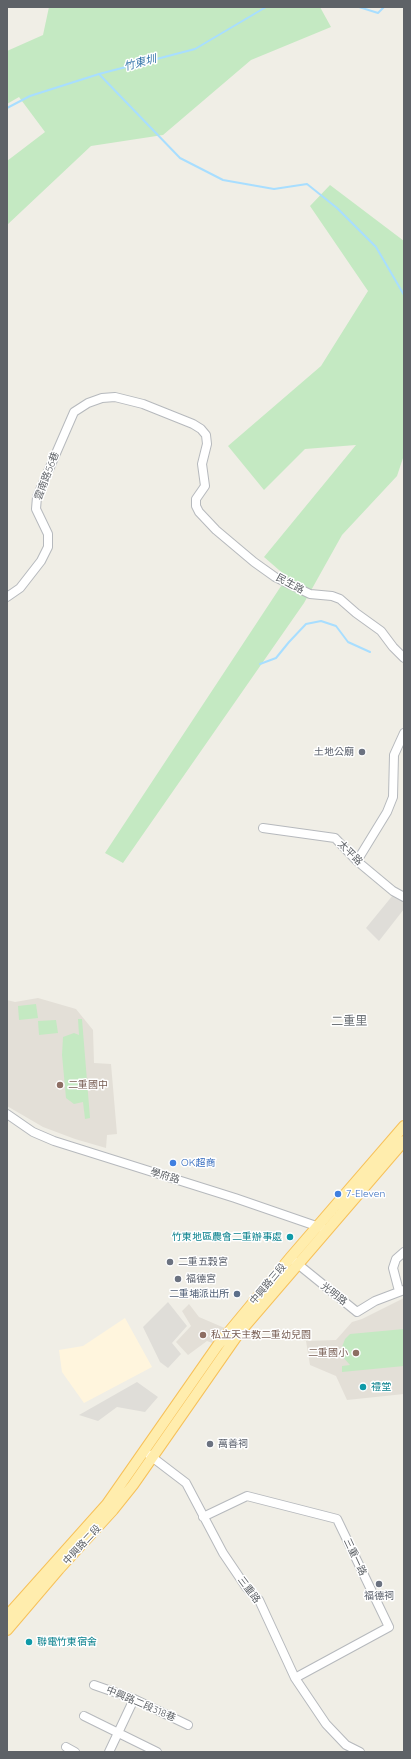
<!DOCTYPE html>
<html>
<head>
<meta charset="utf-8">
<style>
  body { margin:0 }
  #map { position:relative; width:411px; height:1759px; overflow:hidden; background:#f0eee6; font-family:Quicksand,sans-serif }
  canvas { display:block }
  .frame { position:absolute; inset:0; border:8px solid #5e6267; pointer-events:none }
</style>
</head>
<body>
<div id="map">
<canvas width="411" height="1759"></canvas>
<div class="frame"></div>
</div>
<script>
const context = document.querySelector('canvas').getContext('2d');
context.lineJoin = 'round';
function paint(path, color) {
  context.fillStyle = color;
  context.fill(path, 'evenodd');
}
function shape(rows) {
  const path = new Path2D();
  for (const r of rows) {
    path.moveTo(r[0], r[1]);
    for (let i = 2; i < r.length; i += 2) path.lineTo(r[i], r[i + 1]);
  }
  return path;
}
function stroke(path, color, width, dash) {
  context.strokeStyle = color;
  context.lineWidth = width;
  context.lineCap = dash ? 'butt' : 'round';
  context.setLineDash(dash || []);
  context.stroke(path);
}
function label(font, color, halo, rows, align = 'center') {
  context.font = font + ' Quicksand,"Noto Sans TC",sans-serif';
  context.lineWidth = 3;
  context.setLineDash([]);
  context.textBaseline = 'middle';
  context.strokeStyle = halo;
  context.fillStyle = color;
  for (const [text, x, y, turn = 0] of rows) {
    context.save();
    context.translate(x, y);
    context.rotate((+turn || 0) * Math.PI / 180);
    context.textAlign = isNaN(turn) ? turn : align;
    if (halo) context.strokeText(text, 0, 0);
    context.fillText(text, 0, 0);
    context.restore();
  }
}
const commercial = shape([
  [125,1318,152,1367,84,1403,62,1372,59,1350,83,1346]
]);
const industrial = shape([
  [393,895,404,902,404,909,379,941,366,928],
  [168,1302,187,1326,172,1343,181,1354,168,1368,160,1362,143,1327],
  [137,1382,158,1397,145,1412,117,1407,98,1421,79,1415]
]);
const education = shape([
  [38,998,76,1009,93,1030,94,1063,111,1064,117,1134,107,1135,106,1148,75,1139,43,1127,7,1106,7,1000,15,1002],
  [404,1298,404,1394,347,1400,336,1376,310,1365,306,1341,336,1340,352,1322,362,1319],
  [189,1304,199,1317,227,1329,215,1344,207,1341,188,1355,176,1342,191,1326,182,1311]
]);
const green = shape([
  [49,7,320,7,331,27,251,60,163,135,91,146,7,225,7,161,45,132,19,97,7,104,7,51,43,35],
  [330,185,404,241,404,455,397,476,342,535,304,603,123,863,105,853,287,577,264,557,356,445,305,449,264,490,228,446,321,366,368,291,310,206],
  [36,1004,38,1018,19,1020,18,1006],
  [78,1019,82,1019,90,1118,85,1119,83,1102,74,1104,66,1098,62,1055,63,1037,74,1033,79,1035],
  [56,1020,58,1033,39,1035,38,1021],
  [404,1329,404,1366,342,1372,342,1366,350,1365,343,1357,342,1347,345,1339,350,1334]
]);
const stream = shape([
  [359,7,378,13,384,7],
  [99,74,180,158,223,180,274,189,307,184,337,208,376,247,404,295],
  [7,108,30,96,99,74,195,49,266,7],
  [260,664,276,658,289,642,306,624,321,621,336,626,348,642,370,652]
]);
const minor = shape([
  [7,597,20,588,41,561,48,547,48,534,36,509,37,497,74,412,88,403,102,398,115,397,143,404,193,424,201,429,206,435,207,444,202,464,205,486,196,499,196,506,199,512,216,530,254,562,275,577,310,594,332,596,340,599,356,613,381,631,393,647,404,658],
  [263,828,335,838,357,861,393,891,404,897],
  [357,861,387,812,393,797,394,755,404,733],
  [7,1114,33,1132,54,1141,235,1198,322,1228],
  [294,1261,357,1312,375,1301,404,1290],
  [399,1291,393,1268,396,1259,404,1252],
  [148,1454,186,1483,223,1553,246,1587,259,1600,295,1678,326,1724,346,1745,360,1752],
  [203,1517,247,1496,337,1519,389,1627,295,1678],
  [94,1685,134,1699,188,1725],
  [84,1716,157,1752],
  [66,1747,75,1752],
  [109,1752,134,1699]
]);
const major = shape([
  [7,1616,107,1504,218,1345,290,1258,404,1126],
  [7,1630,59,1569,113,1510,133,1485,239,1333,404,1141]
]);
const markers = [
  [362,752,4,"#6b7280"],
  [60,1085,4,"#8d6e63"],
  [173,1163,4,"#3f7fe0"],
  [338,1194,4,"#3f7fe0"],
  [290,1237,4,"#0f9aa8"],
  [170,1262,4,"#6b7280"],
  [178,1279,4,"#6b7280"],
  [237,1294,4,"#5c6f8a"],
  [203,1335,4,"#8d6e63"],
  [356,1353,4,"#8d6e63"],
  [363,1387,4,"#0f9aa8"],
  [210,1444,4,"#6b7280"],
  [379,1584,4,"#6b7280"],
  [29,1642,4,"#0f9aa8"]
];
const streetNames = [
  ["雲南路56巷",47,476,-69],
  ["民生路",290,584,28],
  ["太平路",350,853,45],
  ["學府路",165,1176,17],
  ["中興路三段",268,1284,-50],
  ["光明路",334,1294,38],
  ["中興路二段",82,1545,-47],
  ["三重一路",355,1557,65],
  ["三重路",249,1590,53],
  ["中興路二段318巷",141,1704,23]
];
const worshipNames = [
  ["土地公廟",354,752,"right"],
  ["二重五穀宮",178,1262],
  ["福德宮",186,1279],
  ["萬善祠",218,1444],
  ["福德祠",379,1596,"center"]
];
const educationNames = [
  ["二重國中",68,1085],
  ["私立天主教二重幼兒園",211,1335],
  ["二重國小",348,1353,"right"]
];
const shopNames = [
  ["OK超商",181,1163],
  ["7-Eleven",346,1194]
];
const cultureNames = [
  ["竹東地區農會二重辦事處",282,1237,"right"],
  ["禮堂",371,1387],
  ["聯電竹東宿舍",37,1642]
];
const serviceNames = [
  ["二重埔派出所",229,1294]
];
const waterNames = [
  ["竹東圳",140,63,-15]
];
const quarterNames = [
  ["二重里",349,1021]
];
paint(commercial, '#fff5dd');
paint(industrial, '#dfddd8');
paint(education, '#e3dfd7');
paint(green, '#c4e9c2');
stroke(stream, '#a8deff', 2);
stroke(minor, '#b6b9bd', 10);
stroke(major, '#f7c159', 12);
stroke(minor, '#fff', 8);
stroke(major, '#ffedad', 10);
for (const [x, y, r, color] of markers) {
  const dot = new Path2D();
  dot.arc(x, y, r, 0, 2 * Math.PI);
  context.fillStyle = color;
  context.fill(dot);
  stroke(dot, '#fff', 1.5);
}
label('10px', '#5e6267', '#fff', streetNames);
label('10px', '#5b616d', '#fff', worshipNames, 'left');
label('10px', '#785e54', '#fff', educationNames, 'left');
label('10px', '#366cbe', '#fff', shopNames, 'left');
label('10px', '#0d838f', '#fff', cultureNames, 'left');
label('10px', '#4e5e75', '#fff', serviceNames, 'right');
label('italic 11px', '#3c7aad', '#fff', waterNames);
label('12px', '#6f7479', '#fff', quarterNames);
</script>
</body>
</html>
